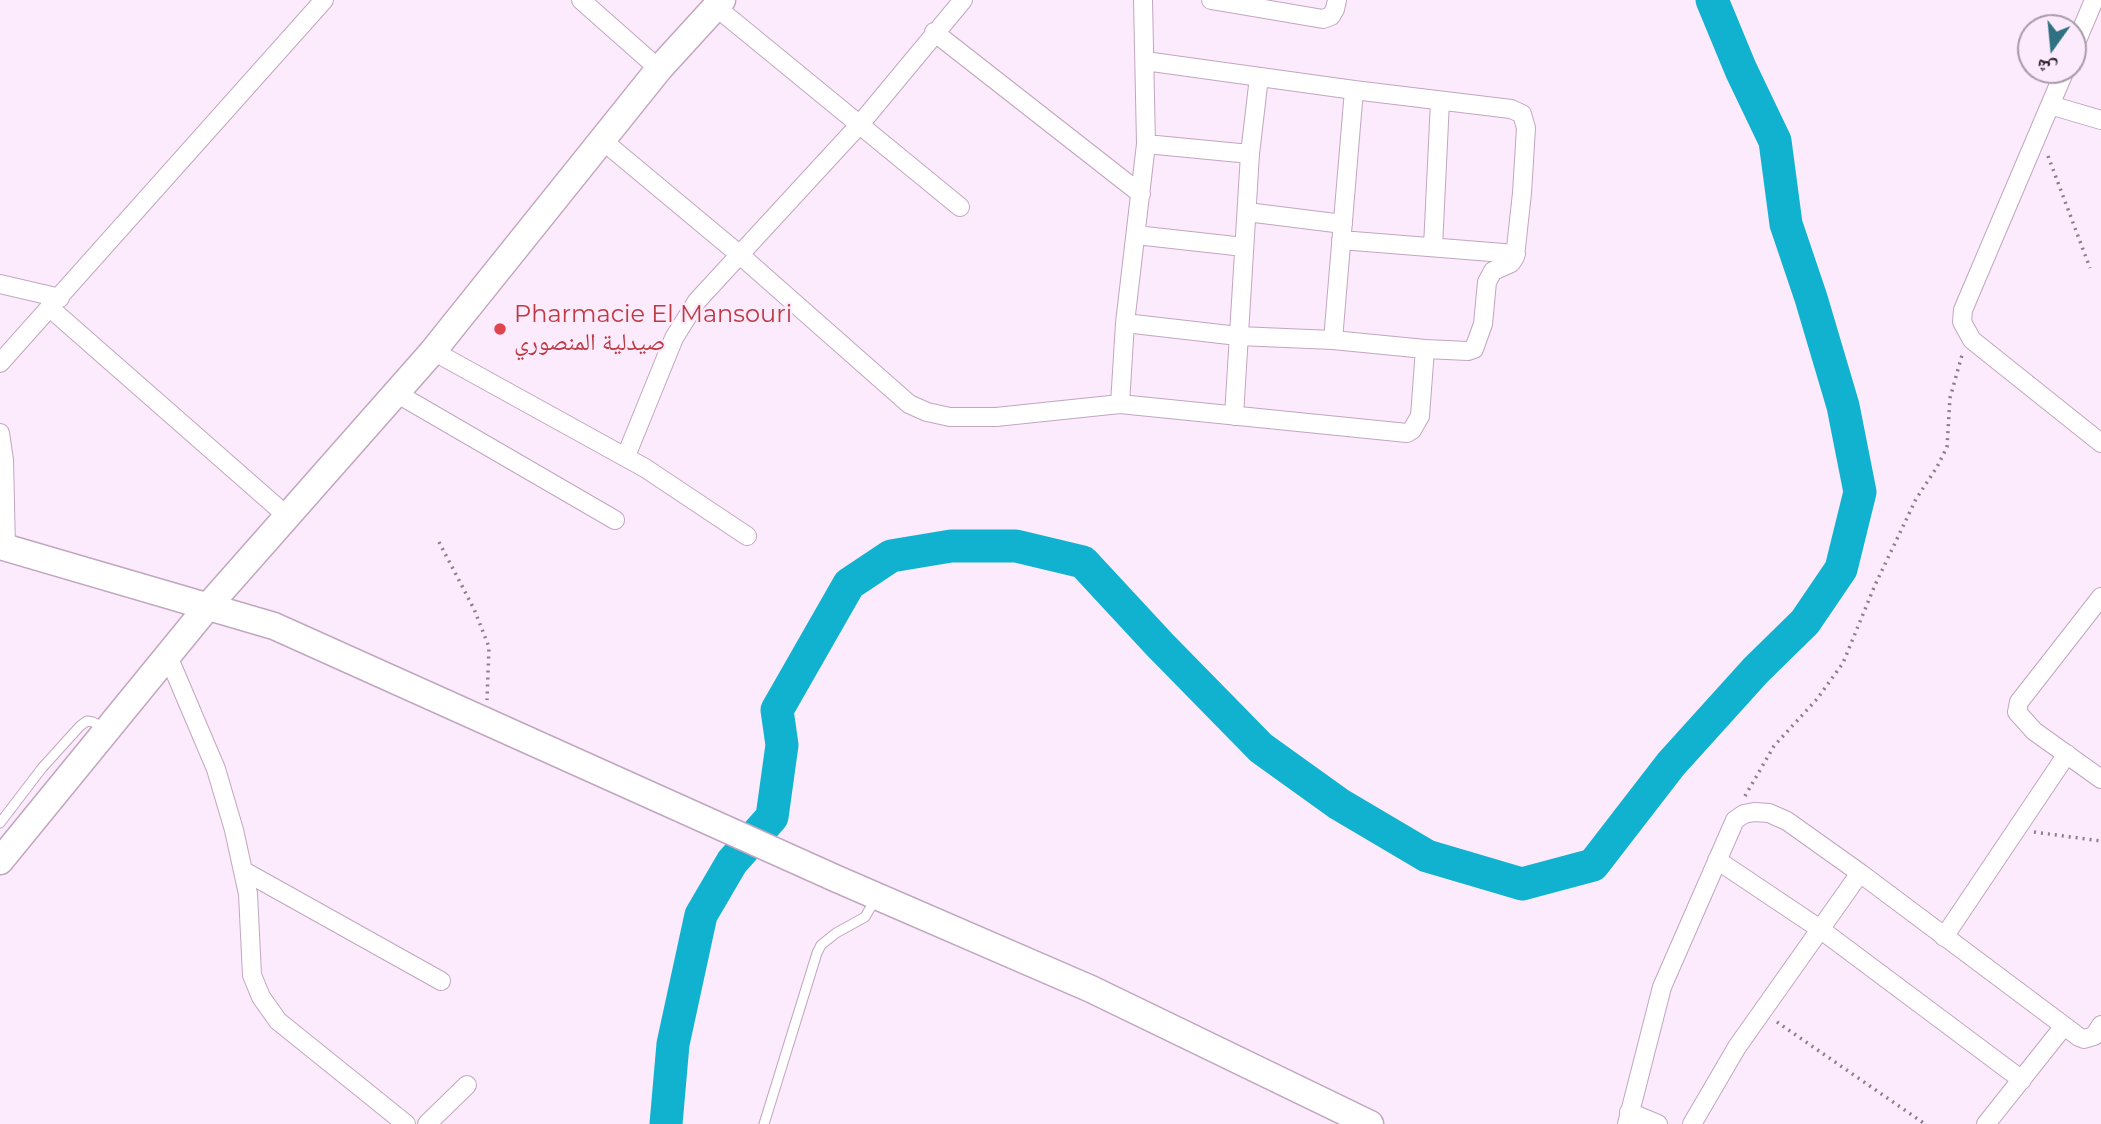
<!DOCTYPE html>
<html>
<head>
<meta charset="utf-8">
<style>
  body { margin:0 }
  #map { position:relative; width:2101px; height:1124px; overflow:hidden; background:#fcebfc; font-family:Montserrat,"Noto Naskh Arabic",sans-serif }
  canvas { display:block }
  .north { position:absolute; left:2017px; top:14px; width:70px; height:70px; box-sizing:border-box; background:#fcebfc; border:2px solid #a89aa8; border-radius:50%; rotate:195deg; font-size:19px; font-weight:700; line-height:28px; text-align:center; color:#2a202a }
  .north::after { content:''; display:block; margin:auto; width:24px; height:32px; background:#2f7183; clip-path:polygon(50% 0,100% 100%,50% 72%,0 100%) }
</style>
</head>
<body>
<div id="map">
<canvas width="2101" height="1124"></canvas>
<div class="north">ش</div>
</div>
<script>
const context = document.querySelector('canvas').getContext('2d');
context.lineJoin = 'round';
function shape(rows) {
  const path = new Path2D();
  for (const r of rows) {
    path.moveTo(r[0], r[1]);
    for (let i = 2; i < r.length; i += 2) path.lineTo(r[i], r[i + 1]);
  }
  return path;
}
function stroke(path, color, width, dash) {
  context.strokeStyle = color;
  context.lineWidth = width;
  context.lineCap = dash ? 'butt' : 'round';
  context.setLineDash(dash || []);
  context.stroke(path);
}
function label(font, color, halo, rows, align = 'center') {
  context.font = font + ' Montserrat,"Noto Naskh Arabic",sans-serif';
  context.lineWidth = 5;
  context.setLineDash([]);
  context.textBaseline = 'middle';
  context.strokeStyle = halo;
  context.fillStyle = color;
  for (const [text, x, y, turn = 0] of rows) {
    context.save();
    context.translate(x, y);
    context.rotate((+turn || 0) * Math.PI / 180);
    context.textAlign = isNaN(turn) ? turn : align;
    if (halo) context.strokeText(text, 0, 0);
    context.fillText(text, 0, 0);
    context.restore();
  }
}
const river = shape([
  [666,1124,673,1044,701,915,732,862,772,817,782,745,777,710,849,584,891,556,951,546,1016,546,1083,562,1160,645,1261,748,1339,804,1427,856,1522,884,1593,865,1671,764,1756,670,1805,622,1841,569,1860,492,1843,406,1811,298,1786,224,1775,141,1741,70,1712,0]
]);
const path = shape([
  [2048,156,2090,268],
  [439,542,474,609,489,647,487,700],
  [1745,796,1774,746,1817,699,1843,663,1875,585,1916,499,1937,467,1947,447,1950,398,1962,355],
  [2034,832,2101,841],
  [1777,1022,1925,1124]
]);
const lane = shape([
  [0,823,42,768,80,726,87,721,93,722,106,729],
  [764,1124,817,953,821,945,836,933,865,917,876,898]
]);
const street = shape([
  [581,0,659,69],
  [1211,0,1323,19,1331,16,1335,9,1337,0],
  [716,7,960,207],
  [934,32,1141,194],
  [2073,50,2094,0],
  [1145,61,1354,90,1333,340],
  [2065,70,1963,310,1962,322,1972,340,2101,443],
  [2050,105,2101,120],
  [602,140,740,255,909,404,927,412,950,417,996,417,1120,404,1407,433,1412,430,1420,416,1425,349,1468,351,1474,349,1483,324,1487,282,1493,271,1511,263,1515,257,1522,193,1526,128,1522,114,1511,109,1354,90],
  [1146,144,1250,154],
  [1247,212,1343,224],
  [1136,235,1244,247],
  [1341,240,1516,254],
  [1433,247,1440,101],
  [0,284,60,298],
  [50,308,287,516],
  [1125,323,1238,336,1333,340,1425,349],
  [433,351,645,468,747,536],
  [0,363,324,0],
  [396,393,615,520],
  [1120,404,1125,323,1146,144,1143,0],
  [1234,416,1250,154,1259,77],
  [0,433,4,460,6,548],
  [626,456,674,338,697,301,861,123,963,0],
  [2101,597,2019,702,2017,712,2034,731,2101,779],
  [168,656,216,769,234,830,248,894,252,975,261,997,278,1021,406,1124],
  [1717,860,1820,929,2022,1080],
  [244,871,441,981],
  [1944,937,2067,754],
  [1629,1112,1658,1124],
  [427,1124,467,1085],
  [1627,1124,1662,987,1735,820,1744,814,1754,812,1769,813,1787,821,1860,873,2079,1037,2084,1039,2094,1036,2101,1025],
  [1692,1124,1737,1047,1860,873],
  [1986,1124,2064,1026]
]);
const secondary = shape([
  [0,546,274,626,837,879,1091,989,1370,1124],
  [0,861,209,605,433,351,659,69,722,0]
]);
const markers = [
  [500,329,7,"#e0444e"]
];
const healthNames = [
  ["Pharmacie El Mansouri",514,315],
  ["صيدلية المنصوري",514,343]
];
stroke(river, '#10b2d0', 33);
stroke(lane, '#c1a6c0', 11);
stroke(street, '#c1a6c0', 20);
stroke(secondary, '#c1a6c0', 29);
stroke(path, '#8b7e8b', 3.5, [2, 5]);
stroke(lane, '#fff', 9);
stroke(street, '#fff', 18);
stroke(secondary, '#fff', 26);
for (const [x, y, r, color] of markers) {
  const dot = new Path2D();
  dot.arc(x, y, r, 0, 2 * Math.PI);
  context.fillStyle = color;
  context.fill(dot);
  stroke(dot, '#fcebfc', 2.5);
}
label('24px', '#be3a42', '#fcebfc', healthNames, 'left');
</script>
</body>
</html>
